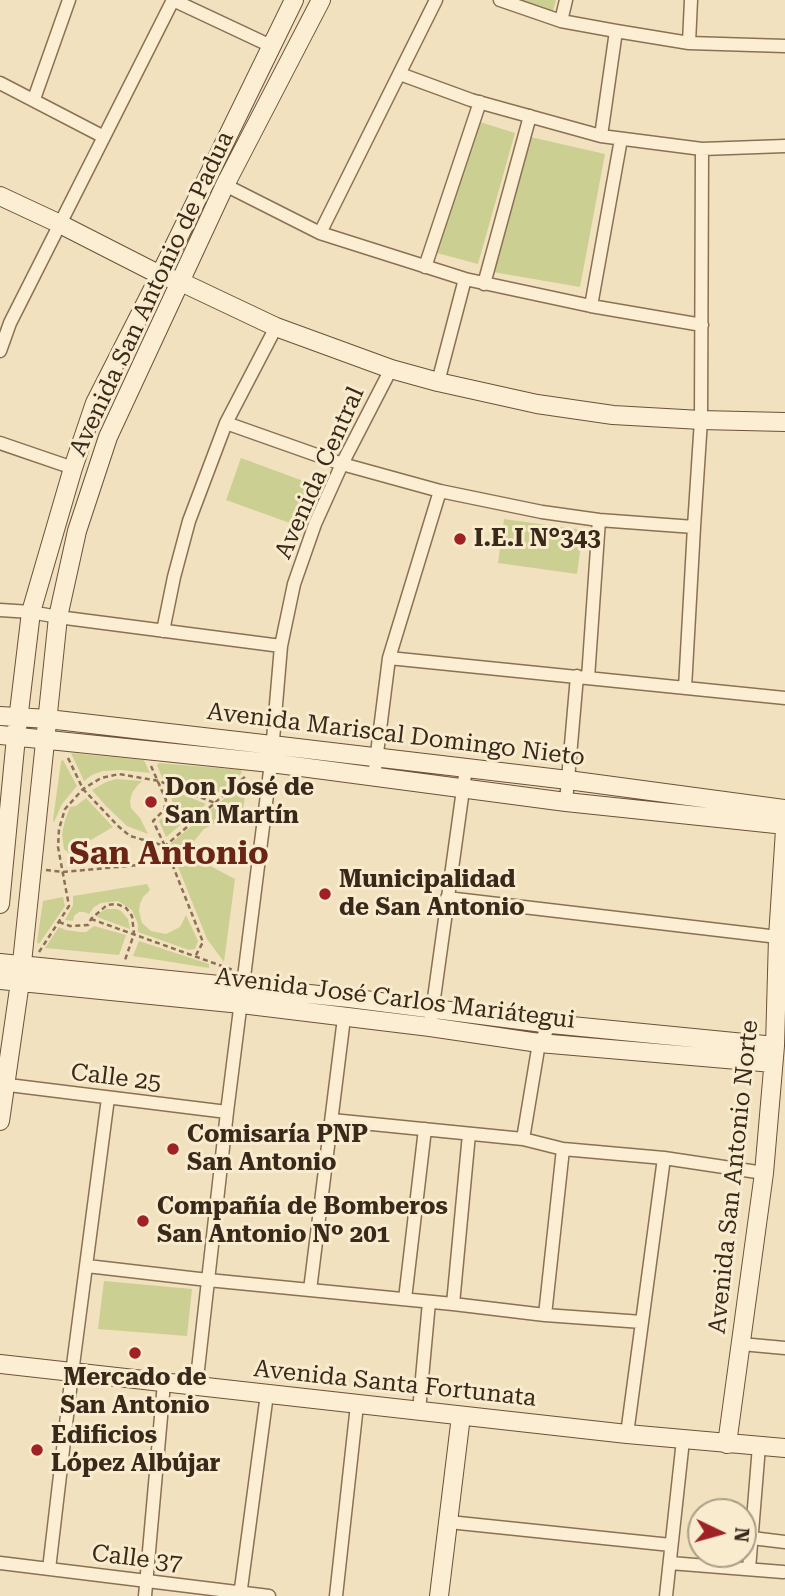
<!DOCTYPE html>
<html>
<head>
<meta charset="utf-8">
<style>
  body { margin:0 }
  #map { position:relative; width:785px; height:1596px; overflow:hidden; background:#f1e1be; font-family:"Roboto Serif",serif }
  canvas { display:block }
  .north { position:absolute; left:687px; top:1498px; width:70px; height:70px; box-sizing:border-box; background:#f8ebce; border:2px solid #ac9d86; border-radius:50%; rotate:95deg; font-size:19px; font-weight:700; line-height:28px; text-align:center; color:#39291b }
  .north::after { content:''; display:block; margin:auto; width:24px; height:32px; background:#9f2125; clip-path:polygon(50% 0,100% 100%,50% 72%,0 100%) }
</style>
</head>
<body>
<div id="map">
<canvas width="785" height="1596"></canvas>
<div class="north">N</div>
</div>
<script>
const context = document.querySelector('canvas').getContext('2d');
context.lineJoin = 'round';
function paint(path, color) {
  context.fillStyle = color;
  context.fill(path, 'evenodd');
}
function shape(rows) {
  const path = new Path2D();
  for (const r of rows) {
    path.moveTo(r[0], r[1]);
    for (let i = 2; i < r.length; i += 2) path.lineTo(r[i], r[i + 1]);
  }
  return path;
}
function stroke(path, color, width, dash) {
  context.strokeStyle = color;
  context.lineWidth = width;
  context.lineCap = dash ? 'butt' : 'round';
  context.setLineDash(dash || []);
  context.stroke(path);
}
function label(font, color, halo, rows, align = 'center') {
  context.font = font + ' "Roboto Serif",serif';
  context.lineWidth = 6;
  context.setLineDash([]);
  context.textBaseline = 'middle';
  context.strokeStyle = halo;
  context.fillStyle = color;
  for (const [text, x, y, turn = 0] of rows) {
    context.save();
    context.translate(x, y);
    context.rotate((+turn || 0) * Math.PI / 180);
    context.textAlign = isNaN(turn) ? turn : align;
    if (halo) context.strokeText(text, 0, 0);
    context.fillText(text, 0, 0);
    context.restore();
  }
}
const green = shape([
  [515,0,556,0,553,11],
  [477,121,515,133,478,264,437,253],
  [526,136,605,154,580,287,487,271],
  [241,458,317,486,301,527,226,500],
  [504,519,583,530,577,574,498,563],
  [71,753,144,760,150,773,121,770,103,771,92,775,84,781],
  [63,760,77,786,62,804,54,822,53,820,61,761],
  [159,763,241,770,242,773,212,798,163,780,157,765],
  [116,779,142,781,137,786,132,793,130,801,131,808,140,818,148,834,127,826,106,806,92,790,106,782],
  [244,782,247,782,241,824,223,819,204,829,182,856,173,851,169,845],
  [167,788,206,804,166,837,159,821,169,811,172,802,172,796],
  [86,798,113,827,89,841,71,855,64,849,62,834,65,820,70,807,76,806],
  [195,858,235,879,224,962,207,939,178,867,190,865],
  [147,884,150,890,143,897,140,904,139,911,142,923,151,931,166,934,180,927,186,915,198,941,195,949,189,950,138,932,138,924,132,910,118,901,101,903,94,907,89,914,84,912,79,912,74,916,73,921,65,920,73,905,73,896],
  [63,897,65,906,39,944,37,942,43,901],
  [106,909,117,909,121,911,128,919,130,929,97,917,101,912],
  [94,926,126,935,119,955,45,948,59,927,66,930,80,932,86,932],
  [139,941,209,964,209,968,133,956],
  [104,1281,192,1289,187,1336,98,1329]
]);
const path = shape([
  [68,758,83,789,118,826,130,836,165,846,247,775],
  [151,766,166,800,164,810,153,821,165,846,203,942,196,955],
  [46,870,63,872,172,862,187,859,194,850,204,847,247,851],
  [91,919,233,970],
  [59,922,70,926,88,925,91,919,107,905,117,904,126,908,132,916,134,934,125,960],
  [39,952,69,906,58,847,59,829,65,809,83,789,101,778,119,774,159,781,215,803]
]);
const street = shape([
  [173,0,271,46],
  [500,0,561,21,616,31,689,43,785,46],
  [561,21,566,0],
  [689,43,691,0],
  [400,74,471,100,601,136,702,149,785,146],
  [0,83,104,137],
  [34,99,69,0],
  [601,136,616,31],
  [225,185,320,233,465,279,591,306,702,325],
  [320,233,436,0],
  [425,267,480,102],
  [484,284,530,116],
  [591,306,621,139],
  [0,351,10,323,173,0],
  [438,382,465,279],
  [226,423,342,464,440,491,542,512,599,520,694,527],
  [0,443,73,468],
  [0,610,31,612,58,617,281,646],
  [163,631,174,577,189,521,226,423,276,327],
  [389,658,785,698],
  [588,678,599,520],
  [685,688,694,527,701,420,702,149],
  [374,777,389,658,440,491],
  [566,802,577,676],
  [447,898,778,937],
  [430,1027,466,768],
  [0,1084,227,1112],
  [332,1120,523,1139,563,1149,664,1158,764,1173],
  [523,1139,539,1043,551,1024],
  [87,1266,208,1280,453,1304,545,1315,642,1322],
  [310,1290,344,1018],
  [405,1299,425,1129],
  [453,1304,469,1134],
  [545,1315,563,1149],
  [741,1344,785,1348],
  [196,1387,227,1112,271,763,281,646,294,584,315,524,342,464,391,369],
  [419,1411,429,1302],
  [627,1434,664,1158],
  [449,1522,671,1545],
  [752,1538,785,1542],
  [0,1563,269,1596],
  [670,1563,783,1572],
  [49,1569,72,1373,108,1098],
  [749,1569,759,1446],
  [145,1596,164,1383],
  [240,1596,267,1394],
  [336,1596,357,1405],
  [666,1596,683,1440]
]);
const secondary = shape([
  [0,196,60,224,160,275,181,282,276,327,391,369,438,382,537,404,613,415,701,420,785,422],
  [0,716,48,719,272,745,568,780,785,809],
  [0,735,271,763,566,802,785,825],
  [0,904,16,737,31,612,73,468,95,403,160,275,294,0],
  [0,963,349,998,551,1024,775,1046],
  [0,980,241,1004,430,1027,539,1043,773,1063],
  [0,1121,20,982,58,617,77,531,108,437,225,185,321,0],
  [0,1364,627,1434,785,1448],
  [727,1444,764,1173,775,1046,778,937,785,830],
  [439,1596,461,1416]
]);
const markers = [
  [460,539,7,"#9f2125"],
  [151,802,7,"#9f2125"],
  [325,894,7,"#9f2125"],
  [173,1149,7,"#9f2125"],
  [143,1221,7,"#9f2125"],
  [135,1353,7,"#9f2125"],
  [37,1450,7,"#9f2125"]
];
const streetNames = [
  ["Avenida San Antonio de Padua",152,294,-65],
  ["Avenida Central",320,473,-66],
  ["Avenida Mariscal Domingo Nieto",396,735,7],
  ["Avenida José Carlos Mariátegui",395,999,7],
  ["Calle 25",116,1078,7],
  ["Avenida San Antonio Norte",734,1177,-84],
  ["Avenida Santa Fortunata",395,1384,6],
  ["Calle 37",137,1559,7]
];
const poiNames = [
  ["I.E.I N°343",474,539],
  ["Don José de",165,788],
  ["San Martín",165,816],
  ["Municipalidad",339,880],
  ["de San Antonio",339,908],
  ["Comisaría PNP",187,1135],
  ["San Antonio",187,1163],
  ["Compañía de Bomberos",157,1207],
  ["San Antonio Nº 201",157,1235],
  ["Mercado de",135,1378,"center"],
  ["San Antonio",135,1406,"center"],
  ["Edificios",51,1436],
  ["López Albújar",51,1464]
];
const districtNames = [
  ["San Antonio",169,855]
];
paint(green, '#cbd092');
stroke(street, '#8b7055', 15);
stroke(secondary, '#6d5139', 20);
stroke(path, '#8b7055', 2.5, [5, 3.5]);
stroke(street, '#fbeed2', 12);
stroke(secondary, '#fbeed2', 18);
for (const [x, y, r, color] of markers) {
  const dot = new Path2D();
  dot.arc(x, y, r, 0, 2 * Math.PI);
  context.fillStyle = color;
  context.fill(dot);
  stroke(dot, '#f8ebce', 2.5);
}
label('24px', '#39291b', '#f8ebce', streetNames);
label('bold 24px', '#39291b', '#f8ebce', poiNames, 'left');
label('bold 32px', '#692617', '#f8ebce', districtNames);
</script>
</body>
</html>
